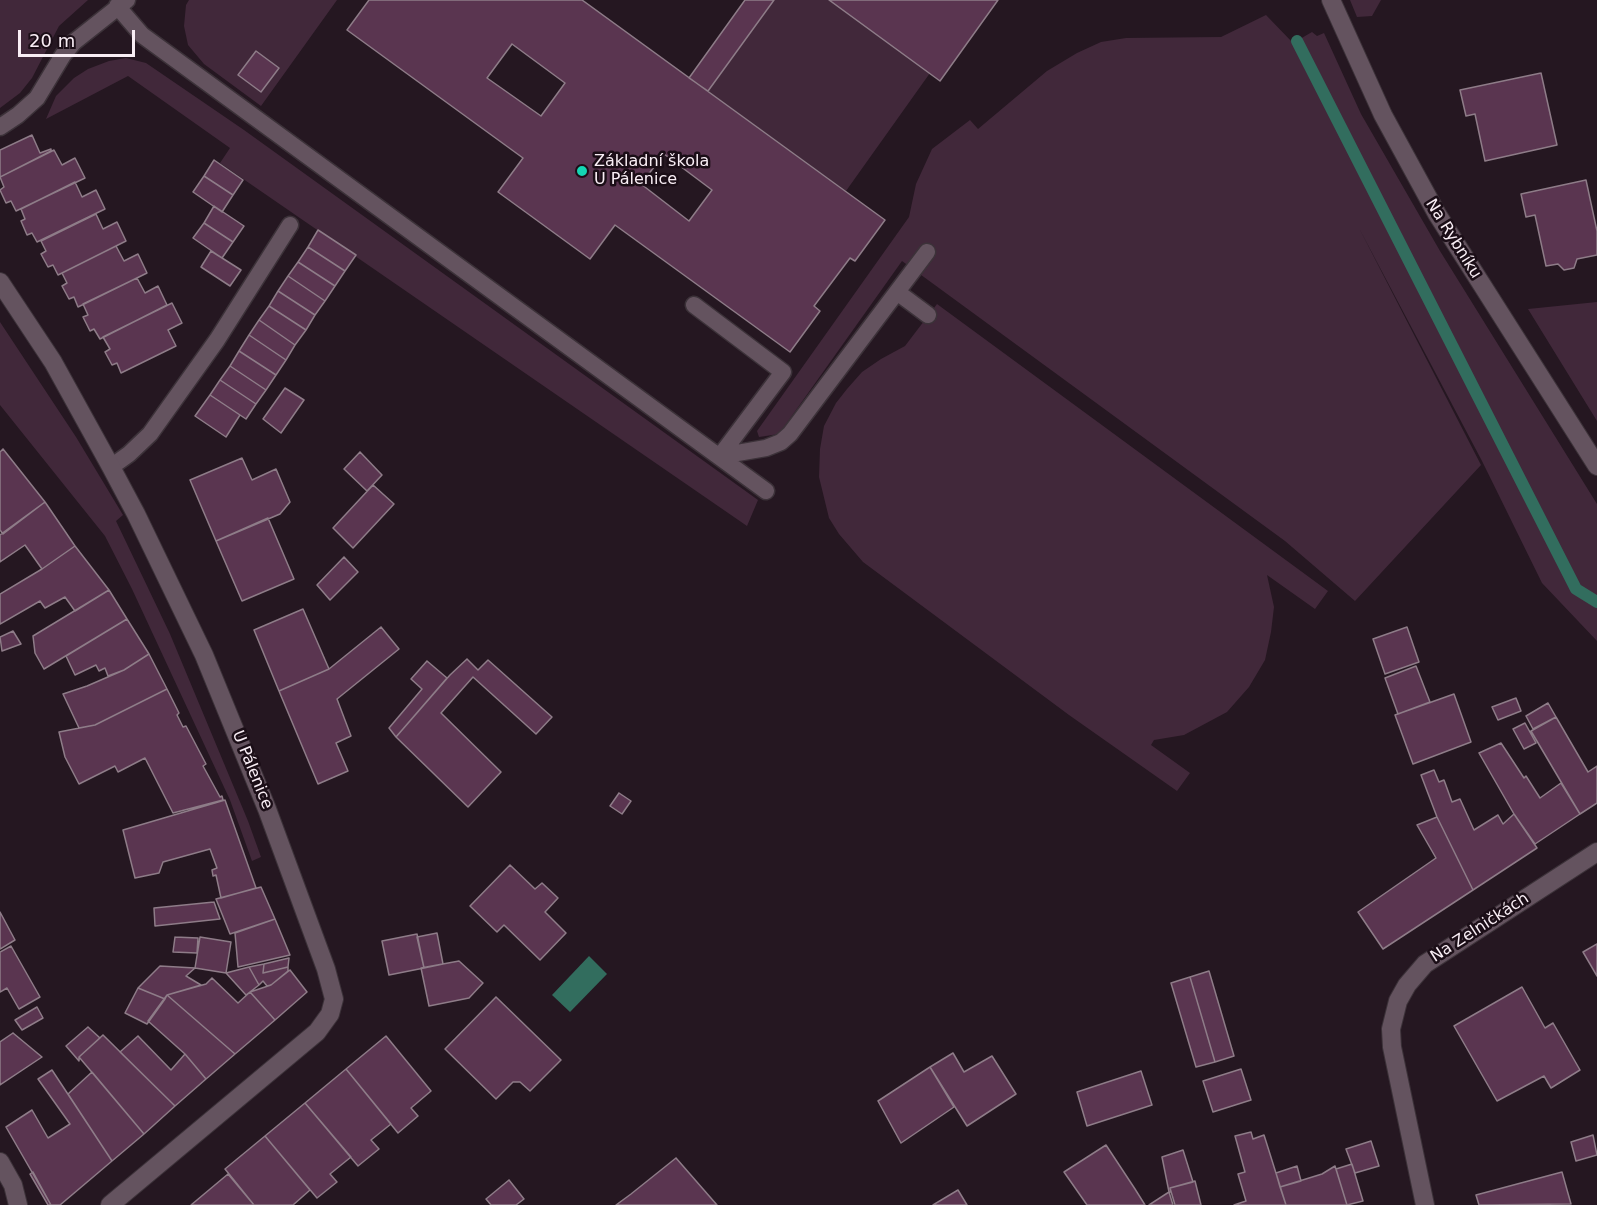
<!DOCTYPE html>
<html>
<head>
<meta charset="utf-8">
<style>
  body { margin:0 }
  #map { position:relative; width:1597px; height:1205px; overflow:hidden; background:#251721; font-family:"DejaVu Sans",sans-serif }
  canvas { display:block }
  .scale { position:absolute; left:18px; top:30px; width:117px; height:27px; box-sizing:border-box; border:3px solid #f9eef5; border-top:0; padding-left:8px; font-size:18px; line-height:21px; white-space:nowrap; color:#f9eef5; -webkit-text-stroke:4px #1b0e17; paint-order:stroke }
</style>
</head>
<body>
<div id="map">
<canvas width="1597" height="1205"></canvas>
<div class="scale">20 m</div>
</div>
<script>
const context = document.querySelector('canvas').getContext('2d');
context.lineJoin = 'round';
function paint(path, color) {
  context.fillStyle = color;
  context.fill(path, 'evenodd');
}
function shape(rows) {
  const path = new Path2D();
  for (const r of rows) {
    path.moveTo(r[0], r[1]);
    for (let i = 2; i < r.length; i += 2) path.lineTo(r[i], r[i + 1]);
  }
  return path;
}
function stroke(path, color, width, dash) {
  context.strokeStyle = color;
  context.lineWidth = width;
  context.lineCap = dash ? 'butt' : 'round';
  context.setLineDash(dash || []);
  context.stroke(path);
}
function label(font, color, halo, rows, align = 'center') {
  context.font = font + ' "DejaVu Sans",sans-serif';
  context.lineWidth = 5;
  context.setLineDash([]);
  context.textBaseline = 'middle';
  context.strokeStyle = halo;
  context.fillStyle = color;
  for (const [text, x, y, turn = 0] of rows) {
    context.save();
    context.translate(x, y);
    context.rotate((+turn || 0) * Math.PI / 180);
    context.textAlign = isNaN(turn) ? turn : align;
    if (halo) context.strokeText(text, 0, 0);
    context.fillText(text, 0, 0);
    context.restore();
  }
}
const green = shape([
  [0,0,88,0,59,26,32,78,20,93,0,108],
  [189,0,337,0,261,106,204,64,188,45,184,26,186,5],
  [774,0,829,0,930,73,846,191,708,91],
  [1350,0,1381,0,1372,16,1357,17],
  [1266,15,1293,43,1312,32,1317,36,1324,33,1361,114,1440,251,1597,504,1597,641,1542,583,1482,461,1359,228,1481,465,1355,601,1285,541,902,261,779,434,759,437,757,431,909,217,916,184,932,149,970,120,978,129,1047,71,1077,53,1101,42,1126,38,1221,37],
  [126,58,146,63,244,130,758,500,747,526,220,163,230,148,128,76,46,119,56,96,74,78,88,69,109,61],
  [1597,302,1597,421,1528,309],
  [937,304,1328,591,1315,609,1267,575,1274,607,1271,632,1265,660,1249,687,1227,712,1184,735,1154,740,1151,745,1190,773,1177,791,1069,715,863,562,839,534,829,518,819,477,820,449,824,426,836,403,847,389,862,372,881,359,905,346],
  [0,322,76,437,123,515,116,521,170,634,248,821,261,857,252,861,230,800,132,589,105,536,0,405]
]);
const water = shape([
  [589,956,607,974,570,1012,552,995]
]);
const stream = shape([
  [1297,41,1576,589,1597,602]
]);
const building = shape([
  [369,0,582,0,885,220,855,261,850,258,814,306,820,311,790,352,615,225,590,259,498,192,523,158,347,30,369,0],
  [512,44,565,83,541,116,487,78,512,44],
  [664,154,712,190,689,221,641,184,664,154],
  [745,0,774,0,708,91,689,78,745,0],
  [829,0,998,0,940,81,829,0],
  [256,51,279,68,261,92,238,75,256,51],
  [1541,73,1557,145,1485,161,1475,114,1466,116,1460,90,1541,73],
  [32,135,40,153,51,149,51,151,0,177,0,150,32,135],
  [54,150,62,165,75,158,85,178,16,211,11,201,6,203,0,190,4,187,0,177,54,150],
  [214,160,243,180,233,195,204,176,214,160],
  [204,176,233,195,222,212,193,192,204,176],
  [1586,180,1597,231,1597,255,1577,259,1574,268,1564,270,1558,264,1546,266,1535,215,1526,217,1521,194,1586,180],
  [75,182,82,197,96,190,105,209,37,242,32,233,27,235,21,221,25,219,21,209,75,182],
  [214,206,244,226,233,242,204,223,214,206],
  [96,214,103,229,117,222,126,241,58,275,53,265,48,267,41,254,46,251,41,241,96,214],
  [204,223,233,242,222,258,193,238,204,223],
  [318,230,356,255,345,271,308,247,318,230],
  [116,246,124,261,138,254,147,273,78,307,74,297,69,299,62,286,67,283,62,273,116,246],
  [308,247,345,271,335,286,298,262,308,247],
  [211,251,241,270,230,286,201,267,211,251],
  [298,262,335,286,325,301,288,276,298,262],
  [288,276,325,301,315,315,278,291,288,276],
  [137,278,145,293,158,286,167,305,100,339,94,329,90,331,83,317,88,315,83,304,137,278],
  [278,291,315,315,306,330,269,306,278,291],
  [172,303,182,323,168,330,176,346,121,373,117,363,112,365,105,352,110,349,103,337,172,303],
  [269,306,306,330,295,345,259,320,269,306],
  [259,320,295,345,286,360,249,335,259,320],
  [249,335,286,360,276,375,239,351,249,335],
  [239,351,276,375,266,390,230,366,239,351],
  [230,366,266,390,256,404,220,380,230,366],
  [220,380,256,404,246,419,210,395,220,380],
  [285,388,304,400,281,433,263,419,285,388],
  [210,395,240,415,226,437,195,416,210,395],
  [3,449,45,502,3,534,0,530,0,452,3,449],
  [360,452,382,475,367,491,344,469,360,452],
  [242,458,252,480,276,469,290,502,280,514,216,541,190,480,242,458],
  [373,485,394,504,353,548,333,528,373,485],
  [45,502,75,546,42,569,25,545,0,562,0,535,45,502],
  [268,518,294,579,242,601,216,541,268,518],
  [75,546,109,590,75,611,65,597,45,608,40,601,0,624,0,594,42,569,75,546],
  [344,557,358,572,330,600,317,585,344,557],
  [109,590,127,619,44,669,35,653,33,636,109,590],
  [303,609,329,669,279,691,254,630,303,609],
  [127,619,149,654,124,670,108,676,105,668,99,671,96,665,75,675,66,656,127,619],
  [381,627,399,649,337,699,351,736,336,743,348,771,318,784,279,691,329,669,381,627],
  [1407,627,1419,662,1385,674,1373,639,1407,627],
  [13,631,21,644,2,651,0,637,13,631],
  [149,654,167,689,95,725,79,728,63,694,87,686,124,670,149,654],
  [467,659,478,670,488,660,552,717,536,734,473,677,441,713,501,772,468,807,396,737,450,675,467,659],
  [427,661,447,678,396,737,389,728,422,689,411,679,427,661],
  [1416,666,1430,702,1398,714,1385,678,1416,666],
  [167,689,179,713,177,715,183,727,186,726,206,764,203,766,220,797,222,796,223,800,173,813,145,758,118,772,115,766,79,784,65,757,59,732,95,725,167,689],
  [1454,694,1471,742,1413,764,1395,715,1454,694],
  [1516,698,1521,711,1498,720,1492,707,1516,698],
  [1548,703,1556,717,1533,729,1526,716,1548,703],
  [1556,717,1588,772,1597,766,1597,803,1580,814,1531,731,1556,717],
  [1525,723,1536,743,1524,749,1513,729,1525,723],
  [1501,743,1524,778,1526,776,1540,798,1561,783,1580,814,1535,844,1514,814,1479,753,1501,743],
  [1434,770,1439,782,1444,780,1452,802,1460,799,1474,830,1498,815,1503,824,1514,814,1537,848,1473,890,1437,817,1421,775,1434,770],
  [619,793,631,801,622,814,610,806,619,793],
  [225,800,256,888,221,898,216,875,213,876,212,870,217,868,210,849,163,862,159,873,135,878,123,830,225,800],
  [1437,817,1473,890,1383,949,1358,912,1436,858,1417,825,1437,817],
  [510,865,535,889,542,883,558,898,545,912,566,933,540,960,504,925,497,932,470,906,510,865],
  [261,887,275,919,230,934,216,899,261,887],
  [214,902,220,919,155,926,154,908,214,902],
  [0,912,15,940,0,949,0,912],
  [275,919,290,955,238,967,235,933,275,919],
  [437,933,443,964,424,968,417,937,437,933],
  [417,934,424,968,389,975,382,941,417,934],
  [175,937,198,938,197,953,173,952,175,937],
  [200,937,231,942,226,973,195,968,200,937],
  [1597,944,1597,976,1583,952,1597,944],
  [11,946,40,997,19,1009,7,988,0,992,0,952,11,946],
  [289,958,288,967,263,973,264,964,289,958],
  [459,961,483,983,469,998,429,1006,421,968,459,961],
  [264,964,263,973,288,967,288,971,271,985,267,986,263,981,259,985,249,967,264,964],
  [160,966,195,968,186,976,201,985,167,995,165,999,138,988,160,966],
  [249,967,259,985,246,995,226,973,249,967],
  [290,970,307,992,275,1020,250,992,271,985,290,970],
  [1209,971,1234,1056,1215,1062,1190,977,1209,971],
  [1190,977,1215,1062,1196,1067,1171,983,1190,977],
  [212,978,238,1003,250,992,275,1020,235,1054,167,995,206,984,212,978],
  [1522,987,1545,1028,1553,1023,1580,1070,1551,1088,1544,1076,1497,1101,1454,1026,1522,987],
  [138,988,165,999,147,1024,125,1013,138,988],
  [167,995,235,1054,206,1079,185,1054,148,1021,167,995],
  [496,997,561,1060,530,1091,520,1082,513,1082,496,1099,445,1049,496,997],
  [37,1007,43,1018,22,1030,15,1020,37,1007],
  [88,1027,100,1038,79,1057,79,1061,66,1046,88,1027],
  [13,1033,42,1057,0,1085,0,1042,13,1033],
  [103,1035,175,1106,144,1134,79,1057,103,1035],
  [138,1036,171,1070,185,1054,206,1079,175,1106,120,1052,138,1036],
  [386,1036,431,1091,411,1108,418,1116,398,1133,346,1069,386,1036],
  [953,1053,964,1072,992,1056,1016,1094,967,1126,930,1067,953,1053],
  [930,1067,954,1107,901,1143,878,1101,930,1067],
  [346,1069,391,1124,371,1140,379,1149,358,1166,305,1103,346,1069],
  [1241,1069,1251,1100,1213,1112,1203,1081,1241,1069],
  [52,1070,112,1161,60,1205,51,1205,6,1127,32,1110,48,1138,70,1124,38,1079,52,1070],
  [1141,1071,1152,1105,1087,1126,1077,1092,1141,1071],
  [92,1072,144,1134,112,1161,68,1094,92,1072],
  [305,1103,351,1157,330,1174,337,1182,317,1198,265,1136,305,1103],
  [1251,1132,1253,1139,1264,1135,1286,1205,1234,1205,1246,1201,1238,1174,1245,1172,1235,1136,1251,1132],
  [1593,1135,1597,1155,1576,1161,1571,1142,1593,1135],
  [265,1136,310,1190,293,1205,254,1205,225,1169,265,1136],
  [1371,1141,1379,1166,1355,1173,1346,1149,1371,1141],
  [1106,1145,1135,1189,1145,1205,1087,1205,1064,1172,1106,1145],
  [1183,1150,1193,1182,1170,1188,1171,1192,1169,1192,1162,1157,1183,1150],
  [676,1158,717,1205,616,1205,631,1194,676,1158],
  [1352,1164,1363,1201,1347,1205,1336,1169,1352,1164],
  [1297,1166,1301,1181,1280,1187,1276,1173,1297,1166],
  [1335,1166,1347,1205,1286,1205,1280,1187,1322,1174,1335,1166],
  [33,1172,51,1205,48,1205,30,1174,33,1172],
  [1562,1172,1571,1204,1479,1205,1476,1195,1562,1172],
  [228,1174,254,1205,191,1205,228,1174],
  [509,1180,524,1199,516,1205,491,1205,486,1199,509,1180],
  [1195,1181,1201,1205,1175,1205,1170,1188,1195,1181],
  [958,1190,967,1205,933,1205,958,1190],
  [1169,1192,1173,1205,1149,1205,1169,1192]
]);
const lane = shape([
  [117,6,142,35,766,491],
  [0,127,18,115,37,98,63,55,74,42,127,0],
  [897,292,928,315],
  [694,305,783,372,720,456],
  [720,456,766,448,781,442,790,434,927,252],
  [111,467,129,454,150,434,217,340,290,225]
]);
const street = shape([
  [1331,0,1383,115,1437,214,1597,466],
  [0,282,53,362,111,467,136,514,204,655,267,809,326,969,334,999,330,1014,317,1032,110,1205],
  [0,1162,13,1185,18,1205],
  [1425,1205,1392,1047,1391,1029,1398,1001,1407,985,1425,964,1597,852]
]);
const markers = [
  [582,171,6,"#14d5b3"]
];
const poiNames = [
  ["Základní škola",594,162],
  ["U Pálenice",594,180]
];
const streetNames = [
  ["Na Rybníku",1453,239,58],
  ["U Pálenice",252,770,68],
  ["Na Zelničkách",1480,928,-33]
];
paint(green, '#41283a');
paint(water, '#326d5e');
stroke(stream, '#326d5e', 12);
paint(building, '#5a3550');
stroke(building, '#8e7c88', 1.5);
stroke(lane, '#3c3239', 19);
stroke(street, '#3c3239', 20);
stroke(lane, '#64535f', 16);
stroke(street, '#64535f', 18);
for (const [x, y, r, color] of markers) {
  const dot = new Path2D();
  dot.arc(x, y, r, 0, 2 * Math.PI);
  context.fillStyle = color;
  context.fill(dot);
  stroke(dot, '#1b0e17', 2);
}
label('16px', '#f9eef5', '#1b0e17', poiNames, 'left');
label('16px', '#f9eef5', '#1b0e17', streetNames);
</script>
</body>
</html>
